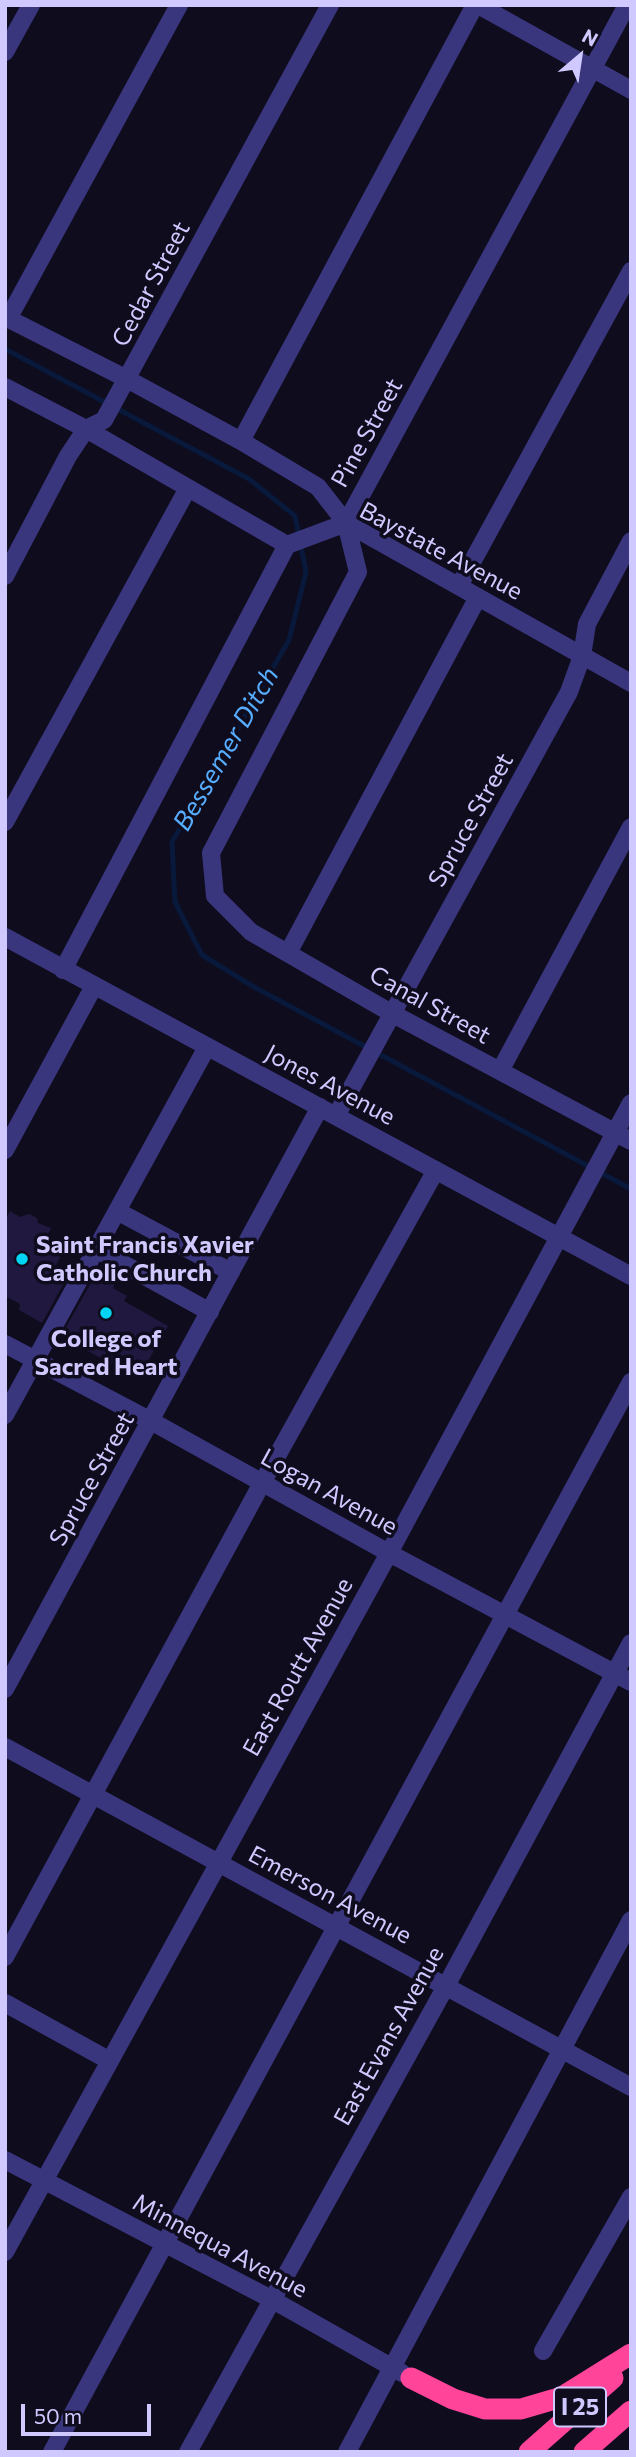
<!DOCTYPE html>
<html>
<head>
<meta charset="utf-8">
<style>
  body { margin:0 }
  #map { position:relative; width:636px; height:2457px; overflow:hidden; background:#0f0c1e; font-family:Commissioner,sans-serif }
  canvas { display:block }
  .frame { position:absolute; inset:0; border:7px solid #d0c9ff; pointer-events:none }
  .north { position:absolute; left:545px; top:21px; width:70px; height:70px; -webkit-text-stroke:5px #0f0c1e; paint-order:stroke; rotate:29deg; font-size:19px; font-weight:700; line-height:28px; text-align:center; color:#d0c9ff }
  .north::after { content:''; display:block; margin:auto; width:24px; height:32px; background:#d0c9ff; clip-path:polygon(50% 0,100% 100%,50% 72%,0 100%) }
  .scale { position:absolute; left:21px; top:2404px; width:130px; height:32px; box-sizing:border-box; border:4px solid #d0c9ff; border-top:0; padding-left:9px; font-size:21px; line-height:24px; white-space:nowrap; color:#d0c9ff; -webkit-text-stroke:5px #0f0c1e; paint-order:stroke }
</style>
</head>
<body>
<div id="map">
<canvas width="636" height="2457"></canvas>
<div class="frame"></div>
<div class="north">N</div>
<div class="scale">50 m</div>
</div>
<script>
const context = document.querySelector('canvas').getContext('2d');
context.lineJoin = 'round';
function shape(rows) {
  const path = new Path2D();
  for (const r of rows) {
    path.moveTo(r[0], r[1]);
    for (let i = 2; i < r.length; i += 2) path.lineTo(r[i], r[i + 1]);
  }
  return path;
}
function stroke(path, color, width, dash) {
  context.strokeStyle = color;
  context.lineWidth = width;
  context.lineCap = dash ? 'butt' : 'round';
  context.setLineDash(dash || []);
  context.stroke(path);
}
function paint(path, color) {
  context.fillStyle = color;
  context.fill(path, 'evenodd');
}
function label(font, color, halo, rows, align = 'center') {
  context.font = font + ' Commissioner,sans-serif';
  context.lineWidth = 7;
  context.setLineDash([]);
  context.textBaseline = 'middle';
  context.strokeStyle = halo;
  context.fillStyle = color;
  for (const [text, x, y, turn = 0] of rows) {
    context.save();
    context.translate(x, y);
    context.rotate((+turn || 0) * Math.PI / 180);
    context.textAlign = isNaN(turn) ? turn : align;
    if (halo) context.strokeText(text, 0, 0);
    context.fillText(text, 0, 0);
    context.restore();
  }
}
const stream = shape([
  [5,349,249,479,295,516,306,572,289,640,172,842,175,902,202,955,254,987,631,1189]
]);
const building = shape([
  [10,1211,20,1217,29,1214,37,1218,38,1223,51,1228,47,1236,66,1246,50,1276,64,1283,42,1323,19,1310,20,1304,5,1296,5,1221],
  [101,1265,119,1275,113,1288,127,1296,124,1301,168,1326,138,1379,61,1336]
]);
const minor = shape([
  [478,5,631,90],
  [627,5,346,523,358,572,211,853,215,896,251,932,393,1014,631,1141],
  [5,52,31,5],
  [5,317,127,379,241,441,318,487,346,523,631,683],
  [8,319,179,5],
  [5,387,86,429,287,545],
  [241,441,475,5],
  [287,545,346,523],
  [5,576,68,456,86,429,104,420,330,5],
  [459,586,631,271],
  [5,822,188,488],
  [5,937,631,1276],
  [288,953,478,597],
  [63,970,287,545],
  [500,1071,631,827],
  [336,1116,569,692,582,656,587,624,631,541],
  [5,1150,94,986],
  [117,1211,231,1272],
  [96,1249,210,1312],
  [5,1344,151,1421,389,1553,631,1682],
  [5,1415,207,1047],
  [5,1689,320,1107],
  [5,1747,631,2087],
  [5,1957,262,1483,436,1170],
  [5,2003,110,2061],
  [5,2160,271,2299,402,2373],
  [5,2252,389,1553,631,1103],
  [543,2351,631,2197],
  [52,2452,631,1382],
  [188,2452,446,1986,631,1643],
  [347,2452,631,1920]
]);
const highway = shape([
  [411,2378,453,2399,485,2409,521,2409,562,2397,631,2354],
  [529,2452,613,2378],
  [584,2452,631,2411]
]);
const markers = [
  [22,1259,7,"#00d6f4"],
  [106,1313,7,"#00d6f4"]
];
const shields = [
  [580,2407,52]
];
const shieldNames = [
  ["I 25",580,2407]
];
const streetNames = [
  ["Cedar Street",151,284,-62],
  ["Pine Street",367,433,-61],
  ["Baystate Avenue",441,551,28],
  ["Spruce Street",471,820,-61],
  ["Canal Street",430,1005,29],
  ["Jones Avenue",330,1085,28],
  ["Spruce Street",92,1479,-61],
  ["Logan Avenue",329,1492,29],
  ["East Routt Avenue",298,1667,-61],
  ["Emerson Avenue",330,1895,28],
  ["East Evans Avenue",389,2036,-61],
  ["Minnequa Avenue",220,2246,28]
];
const poiNames = [
  ["Saint Francis Xavier",36,1245],
  ["Catholic Church",36,1273],
  ["College of",106,1339,"center"],
  ["Sacred Heart",106,1367,"center"]
];
const waterNames = [
  ["Bessemer Ditch",226,749,-60]
];
stroke(stream, '#08193b', 5);
paint(building, '#20183f');
stroke(minor, '#3a367e', 18);
stroke(highway, '#f49', 21);
for (const [x, y, r, color] of markers) {
  const dot = new Path2D();
  dot.arc(x, y, r, 0, 2 * Math.PI);
  context.fillStyle = color;
  context.fill(dot);
  stroke(dot, '#0f0c1e', 2.5);
}
for (const [x, y, w] of shields) {
  const box = new Path2D();
  box.roundRect(x - w / 2, y - 19.5, w, 39, 5);
  context.fillStyle = '#0f0c1e';
  context.fill(box);
  stroke(box, '#d0c9ff', 2);
}
label('bold 23px', '#d0c9ff', null, shieldNames);
label('24px', '#d0c9ff', '#0f0c1e', streetNames);
label('bold 24px', '#d0c9ff', '#0f0c1e', poiNames, 'left');
label('italic 26px', '#57adff', '#0f0c1e', waterNames);
</script>
</body>
</html>
